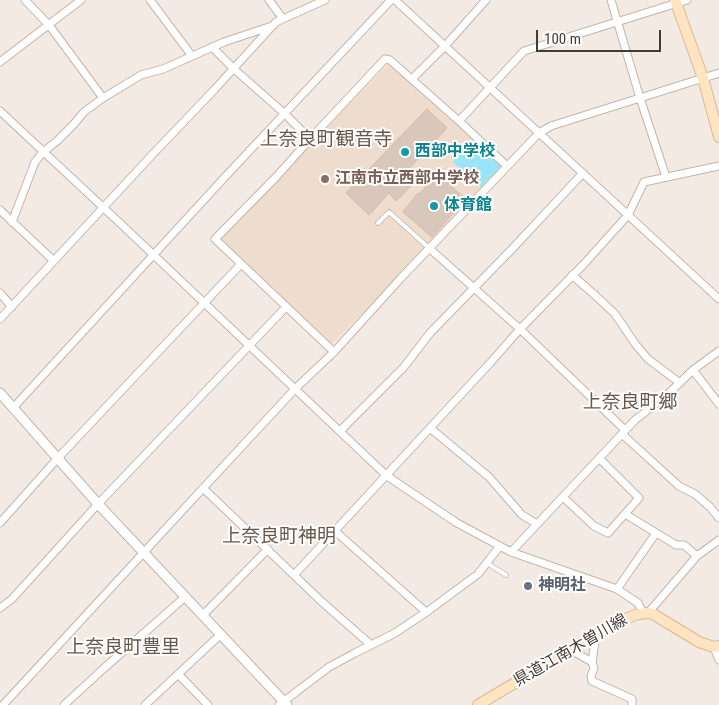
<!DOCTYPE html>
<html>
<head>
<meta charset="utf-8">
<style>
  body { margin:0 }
  #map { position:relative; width:719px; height:705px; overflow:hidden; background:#f3ebe3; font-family:"Roboto Condensed",sans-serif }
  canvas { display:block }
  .scale { position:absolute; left:536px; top:30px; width:125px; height:22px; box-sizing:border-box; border:2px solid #463b33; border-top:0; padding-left:6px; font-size:15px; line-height:18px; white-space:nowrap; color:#463b33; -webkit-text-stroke:4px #fff; paint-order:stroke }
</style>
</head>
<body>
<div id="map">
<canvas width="719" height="705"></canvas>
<div class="scale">100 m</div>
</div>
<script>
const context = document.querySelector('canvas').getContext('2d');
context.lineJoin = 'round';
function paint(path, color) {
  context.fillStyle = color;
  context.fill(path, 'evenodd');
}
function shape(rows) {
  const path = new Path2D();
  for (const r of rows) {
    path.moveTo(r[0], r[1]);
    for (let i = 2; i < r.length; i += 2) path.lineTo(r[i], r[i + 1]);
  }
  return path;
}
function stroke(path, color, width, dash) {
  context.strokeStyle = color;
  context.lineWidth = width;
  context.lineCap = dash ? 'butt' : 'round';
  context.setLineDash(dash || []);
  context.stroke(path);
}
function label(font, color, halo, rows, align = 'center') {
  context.font = font + ' "Roboto Condensed","Noto Sans JP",sans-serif';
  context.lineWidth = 4;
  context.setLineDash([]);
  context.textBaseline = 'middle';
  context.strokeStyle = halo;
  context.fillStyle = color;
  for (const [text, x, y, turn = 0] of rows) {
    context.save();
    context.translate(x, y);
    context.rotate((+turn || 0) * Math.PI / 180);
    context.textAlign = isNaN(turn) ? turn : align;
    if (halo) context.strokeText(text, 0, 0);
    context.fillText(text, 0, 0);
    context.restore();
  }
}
const education = shape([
  [389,63,507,166,332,344,219,239]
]);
const water = shape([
  [472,141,501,166,481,187,453,162]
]);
const building = shape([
  [427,109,447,128,401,177,411,186,396,201,389,193,369,215,346,193,427,109],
  [437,174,466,199,432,237,403,212,418,193,419,194,437,174]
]);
const service = shape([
  [378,223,389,212,429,248],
  [487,563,506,575]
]);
const minor = shape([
  [25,0,49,25,103,98],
  [150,0,192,56],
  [269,0,283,19],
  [395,0,719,299],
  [611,0,640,98,666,177],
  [212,47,234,69,285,114,310,139],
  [0,62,81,0],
  [412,79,445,46,486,0],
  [0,111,122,225,387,476,457,523,511,552,617,589,638,603,643,613],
  [459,121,524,51,687,0],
  [0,210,54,261],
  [12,222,35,162,43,152,57,141,74,124,84,112,103,98,141,75,163,69,224,42,272,26],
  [429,248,520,329,625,430],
  [572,275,597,297,615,314,636,345,648,359,680,383],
  [0,293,12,307],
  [0,319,151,156,215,89,276,22,325,0],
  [334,352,215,239,277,176,310,139,385,59,390,60,459,121,507,166],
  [693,370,719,404],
  [13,408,224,178,391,0],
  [430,428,489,477,522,515,537,524],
  [340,431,404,367,430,333,512,249,583,173],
  [622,434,679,486,695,494,710,507,719,518],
  [203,488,321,601,371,645],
  [563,497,594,526,608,533,639,498,599,458],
  [625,514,676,545,684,545,697,556],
  [0,523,57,459,241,264],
  [335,531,426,612],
  [511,552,635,420,667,395,693,370,719,351],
  [294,575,491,362,520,329,584,264,628,215,644,182,719,166],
  [617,589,656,533],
  [0,608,12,599,98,504,286,307],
  [648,613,697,556,719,540],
  [203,615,268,549],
  [714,647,719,660],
  [571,650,592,662,594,668,591,676,592,681,632,699,632,705],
  [592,662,596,635],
  [178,674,208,705],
  [3,705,181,512,295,389,334,352,401,278,539,133,551,126,719,73],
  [64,705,102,670,185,597],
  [145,705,220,635],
  [279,705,329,667,355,653,395,633,428,611,478,574,500,546]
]);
const tertiary = shape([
  [0,393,98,504,287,705]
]);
const secondary = shape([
  [675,0,703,78,719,137],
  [478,705,617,622,638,614,648,613,653,614,699,642,714,647,719,646]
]);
const markers = [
  [405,152,5,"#0f9aa8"],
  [325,179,5,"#8d6e63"],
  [434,206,5,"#0f9aa8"],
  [528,586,5,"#6b7280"]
];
const cultureNames = [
  ["西部中学校",415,152],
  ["体育館",444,206]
];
const educationNames = [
  ["江南市立西部中学校",335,179]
];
const worshipNames = [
  ["神明社",538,586]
];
const streetNames = [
  ["県道江南木曽川線",571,651,-30]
];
const quarterNames = [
  ["上奈良町観音寺",326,140],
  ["上奈良町郷",630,403],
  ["上奈良町神明",279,537],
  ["上奈良町豊里",123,648]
];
paint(education, '#edc');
paint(water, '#99e4f7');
paint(building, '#d9c7bb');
stroke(building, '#d1baaa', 1);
stroke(service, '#c3b4a8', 5.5);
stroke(minor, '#c3b4a8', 9);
stroke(tertiary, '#c3b4a8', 11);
stroke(secondary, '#dbb891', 12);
stroke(service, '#fff', 4);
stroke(minor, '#fff', 7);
stroke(tertiary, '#fff', 9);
stroke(secondary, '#ffe4c2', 10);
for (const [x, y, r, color] of markers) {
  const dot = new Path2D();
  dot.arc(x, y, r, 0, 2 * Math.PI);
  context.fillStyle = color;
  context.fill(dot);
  stroke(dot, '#fff', 2);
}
label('bold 16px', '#0d838f', '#fff', cultureNames, 'left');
label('bold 16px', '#785e54', '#fff', educationNames, 'left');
label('bold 16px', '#5b616d', '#fff', worshipNames, 'left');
label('16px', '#463b33', '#fff', streetNames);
label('19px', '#6a5649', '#fff', quarterNames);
</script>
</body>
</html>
